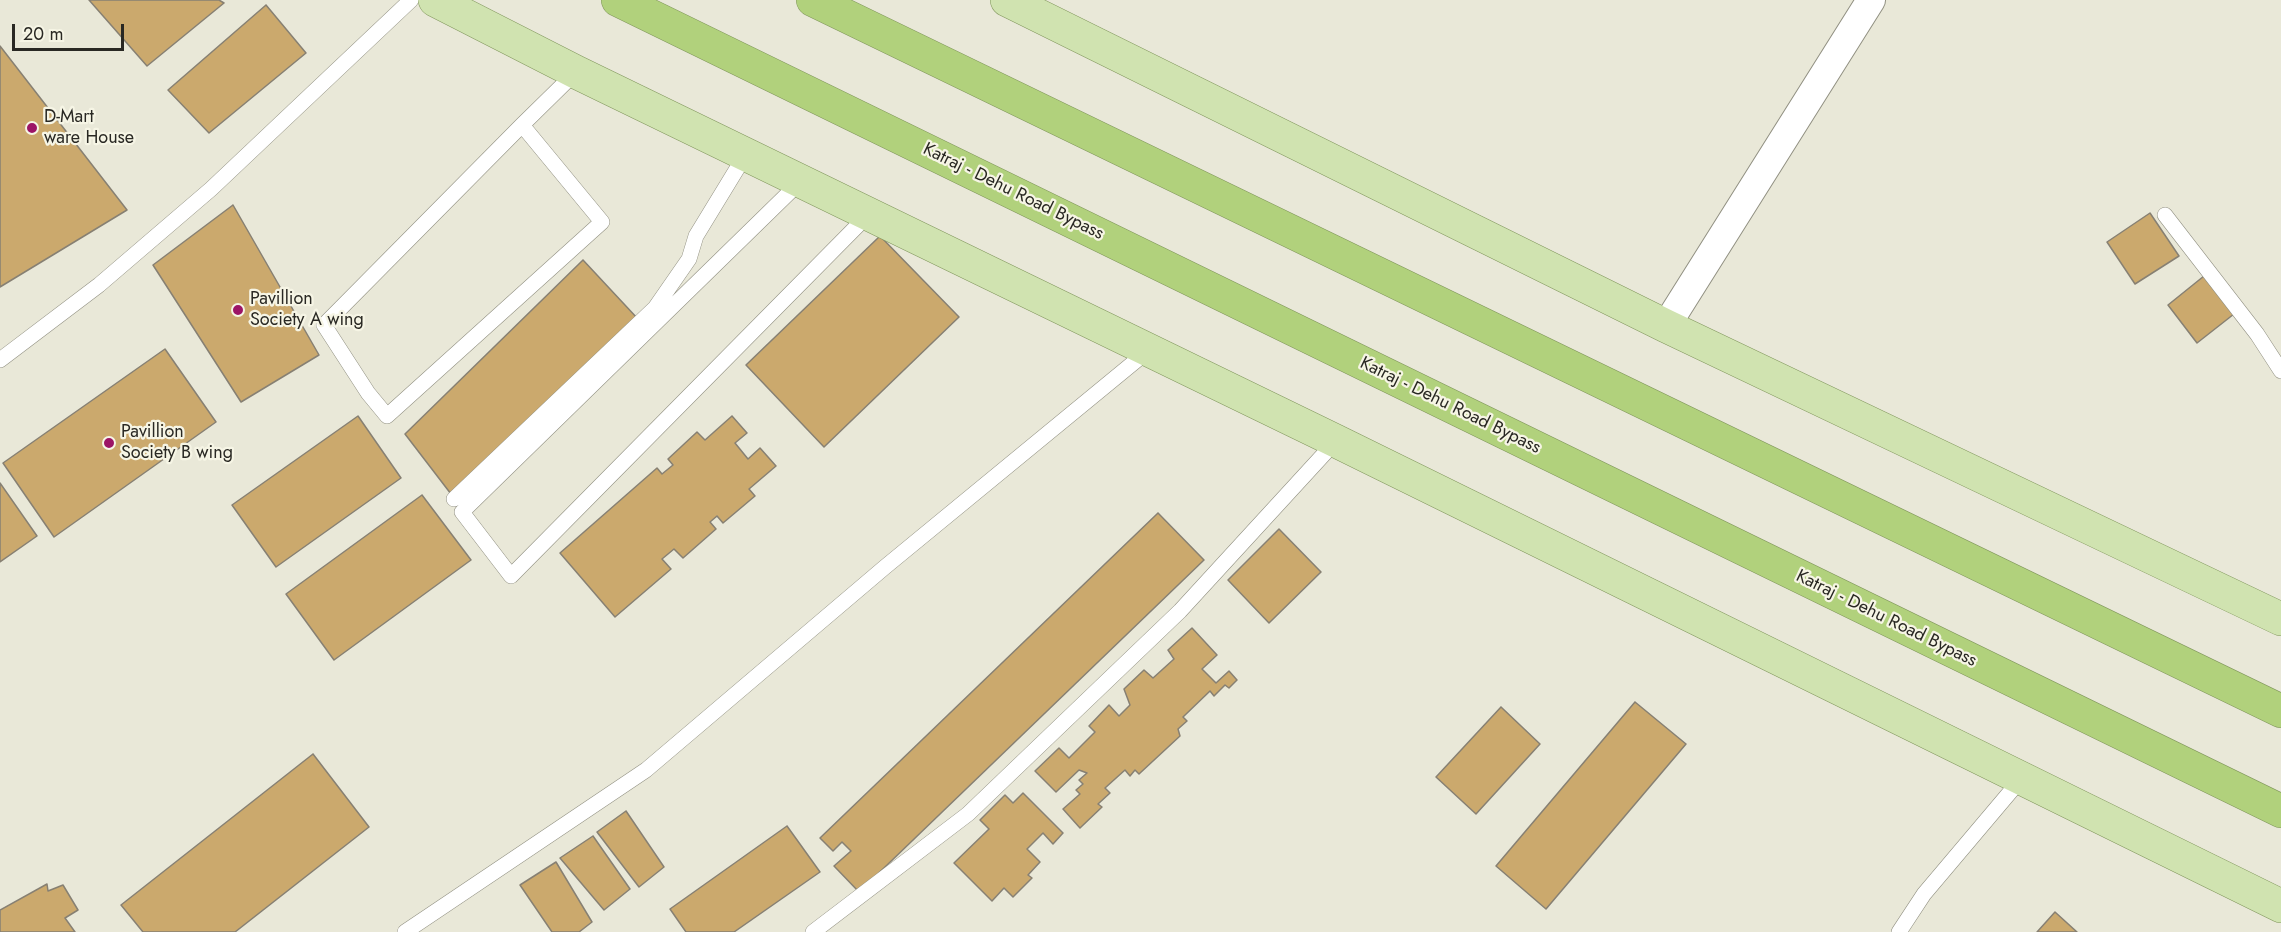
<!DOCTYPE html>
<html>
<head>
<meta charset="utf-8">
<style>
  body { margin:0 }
  #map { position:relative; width:2281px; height:932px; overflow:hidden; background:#e9e8d8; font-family:Jost,sans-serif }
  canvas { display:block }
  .scale { position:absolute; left:12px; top:24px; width:112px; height:27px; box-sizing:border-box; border:3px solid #292823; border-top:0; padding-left:8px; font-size:18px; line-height:21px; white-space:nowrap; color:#292823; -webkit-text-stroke:4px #f6f5e5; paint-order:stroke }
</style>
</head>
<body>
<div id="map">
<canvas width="2281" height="932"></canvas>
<div class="scale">20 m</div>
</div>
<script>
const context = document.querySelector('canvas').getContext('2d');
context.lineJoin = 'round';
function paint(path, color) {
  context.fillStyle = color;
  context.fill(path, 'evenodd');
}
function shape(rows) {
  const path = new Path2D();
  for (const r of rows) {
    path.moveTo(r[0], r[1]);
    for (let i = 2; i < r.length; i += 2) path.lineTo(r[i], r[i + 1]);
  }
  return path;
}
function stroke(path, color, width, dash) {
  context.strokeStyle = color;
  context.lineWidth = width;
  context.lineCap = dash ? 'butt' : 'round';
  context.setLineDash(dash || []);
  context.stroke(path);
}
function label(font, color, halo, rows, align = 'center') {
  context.font = font + ' Jost,sans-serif';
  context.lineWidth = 4.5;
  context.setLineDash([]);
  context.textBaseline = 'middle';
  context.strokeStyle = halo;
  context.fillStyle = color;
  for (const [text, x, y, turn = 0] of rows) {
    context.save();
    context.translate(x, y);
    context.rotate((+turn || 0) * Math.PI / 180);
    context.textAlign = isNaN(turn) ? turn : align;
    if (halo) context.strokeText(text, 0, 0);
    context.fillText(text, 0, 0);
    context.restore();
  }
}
const building = shape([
  [89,0,219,0,224,3,147,66,89,0],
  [266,5,306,53,209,133,168,90,266,5],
  [0,46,127,210,0,287,0,46],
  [233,205,319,355,241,402,153,265,233,205],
  [2150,213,2179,256,2135,284,2107,242,2150,213],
  [880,236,959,317,824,447,746,365,880,236],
  [583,260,638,319,451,494,405,434,583,260],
  [2204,276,2234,314,2197,343,2168,305,2204,276],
  [165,349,216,422,54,537,3,463,165,349],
  [358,416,401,478,276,567,232,505,358,416],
  [732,416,747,433,735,443,748,459,760,448,776,466,749,489,755,496,723,523,717,516,710,522,716,529,683,558,674,549,662,559,671,569,615,617,560,553,657,468,662,474,673,465,668,459,697,432,705,440,732,416],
  [0,483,37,536,0,562,0,483],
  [422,495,471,560,334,660,286,594,422,495],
  [1158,513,1204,560,859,892,834,866,851,851,842,842,833,851,820,838,1158,513],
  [1279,529,1321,572,1269,623,1228,580,1279,529],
  [1192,628,1217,655,1202,669,1216,683,1229,671,1237,680,1229,688,1225,685,1214,696,1210,691,1183,717,1187,721,1178,729,1180,736,1139,774,1135,770,1130,776,1125,770,1105,788,1110,793,1098,804,1102,807,1080,828,1063,809,1080,794,1076,790,1083,784,1079,780,1087,773,1079,770,1056,792,1035,771,1059,748,1069,758,1095,732,1089,726,1109,705,1119,716,1130,705,1124,689,1144,670,1153,678,1174,659,1168,650,1192,628],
  [1635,702,1686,744,1546,909,1496,866,1635,702],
  [1501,707,1540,744,1476,814,1436,777,1501,707],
  [313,754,369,827,235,932,143,932,121,905,313,754],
  [1023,793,1063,833,1053,844,1043,833,1027,849,1040,862,1028,875,1032,878,1013,897,1004,888,992,901,954,863,989,829,980,820,1005,795,1013,803,1023,793],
  [626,811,664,867,639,887,597,832,626,811],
  [787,826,820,872,734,932,686,932,670,909,787,826],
  [593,836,630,889,604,910,560,858,593,836],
  [556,862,592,922,579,932,552,932,520,885,556,862],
  [47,884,48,891,63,885,78,910,65,918,75,932,0,932,0,910,47,884],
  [2055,912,2077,932,2037,932,2055,912]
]);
const lane = shape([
  [522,125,602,222,387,416,368,393,324,325,522,125,576,72],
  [801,181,462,512,511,576,869,214],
  [2165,215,2257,334,2281,371],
  [0,360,99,285,211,189,411,0],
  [454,499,655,308,689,259,696,236,746,154],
  [405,932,646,770,885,567,1149,350],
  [813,932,968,814,1180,611,1336,441],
  [1899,932,1924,894,2022,778]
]);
const street = shape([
  [1666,326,1871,0]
]);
const primary = shape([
  [435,0,576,72,1336,441,2281,906],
  [1007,0,1666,326,2281,619]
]);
const highway = shape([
  [618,0,2281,811],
  [813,0,2281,711]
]);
const markers = [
  [32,128,6,"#9c1466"],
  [238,310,6,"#9c1466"],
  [109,443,6,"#9c1466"]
];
const poiNames = [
  ["D-Mart",44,118],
  ["ware House",44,139],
  ["Pavillion",250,300],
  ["Society A wing",250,321],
  ["Pavillion",121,433],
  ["Society B wing",121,454]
];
const streetNames = [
  ["Katraj - Dehu Road Bypass",1013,192,26],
  ["Katraj - Dehu Road Bypass",1450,406,26],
  ["Katraj - Dehu Road Bypass",1886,619,26]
];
paint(building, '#cba96d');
stroke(building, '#878073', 1.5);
stroke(lane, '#919082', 16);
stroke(street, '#919082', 30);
stroke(primary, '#81965d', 34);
stroke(highway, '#81965d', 34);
stroke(lane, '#fff', 15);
stroke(street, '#fff', 28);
stroke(primary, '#d0e3b0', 33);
stroke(highway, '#b1d17c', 33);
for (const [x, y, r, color] of markers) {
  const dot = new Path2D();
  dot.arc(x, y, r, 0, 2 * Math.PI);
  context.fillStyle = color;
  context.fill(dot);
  stroke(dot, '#f6f5e5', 2);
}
label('18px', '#292823', '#f6f5e5', poiNames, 'left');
label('18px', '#292823', '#f6f5e5', streetNames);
</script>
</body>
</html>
